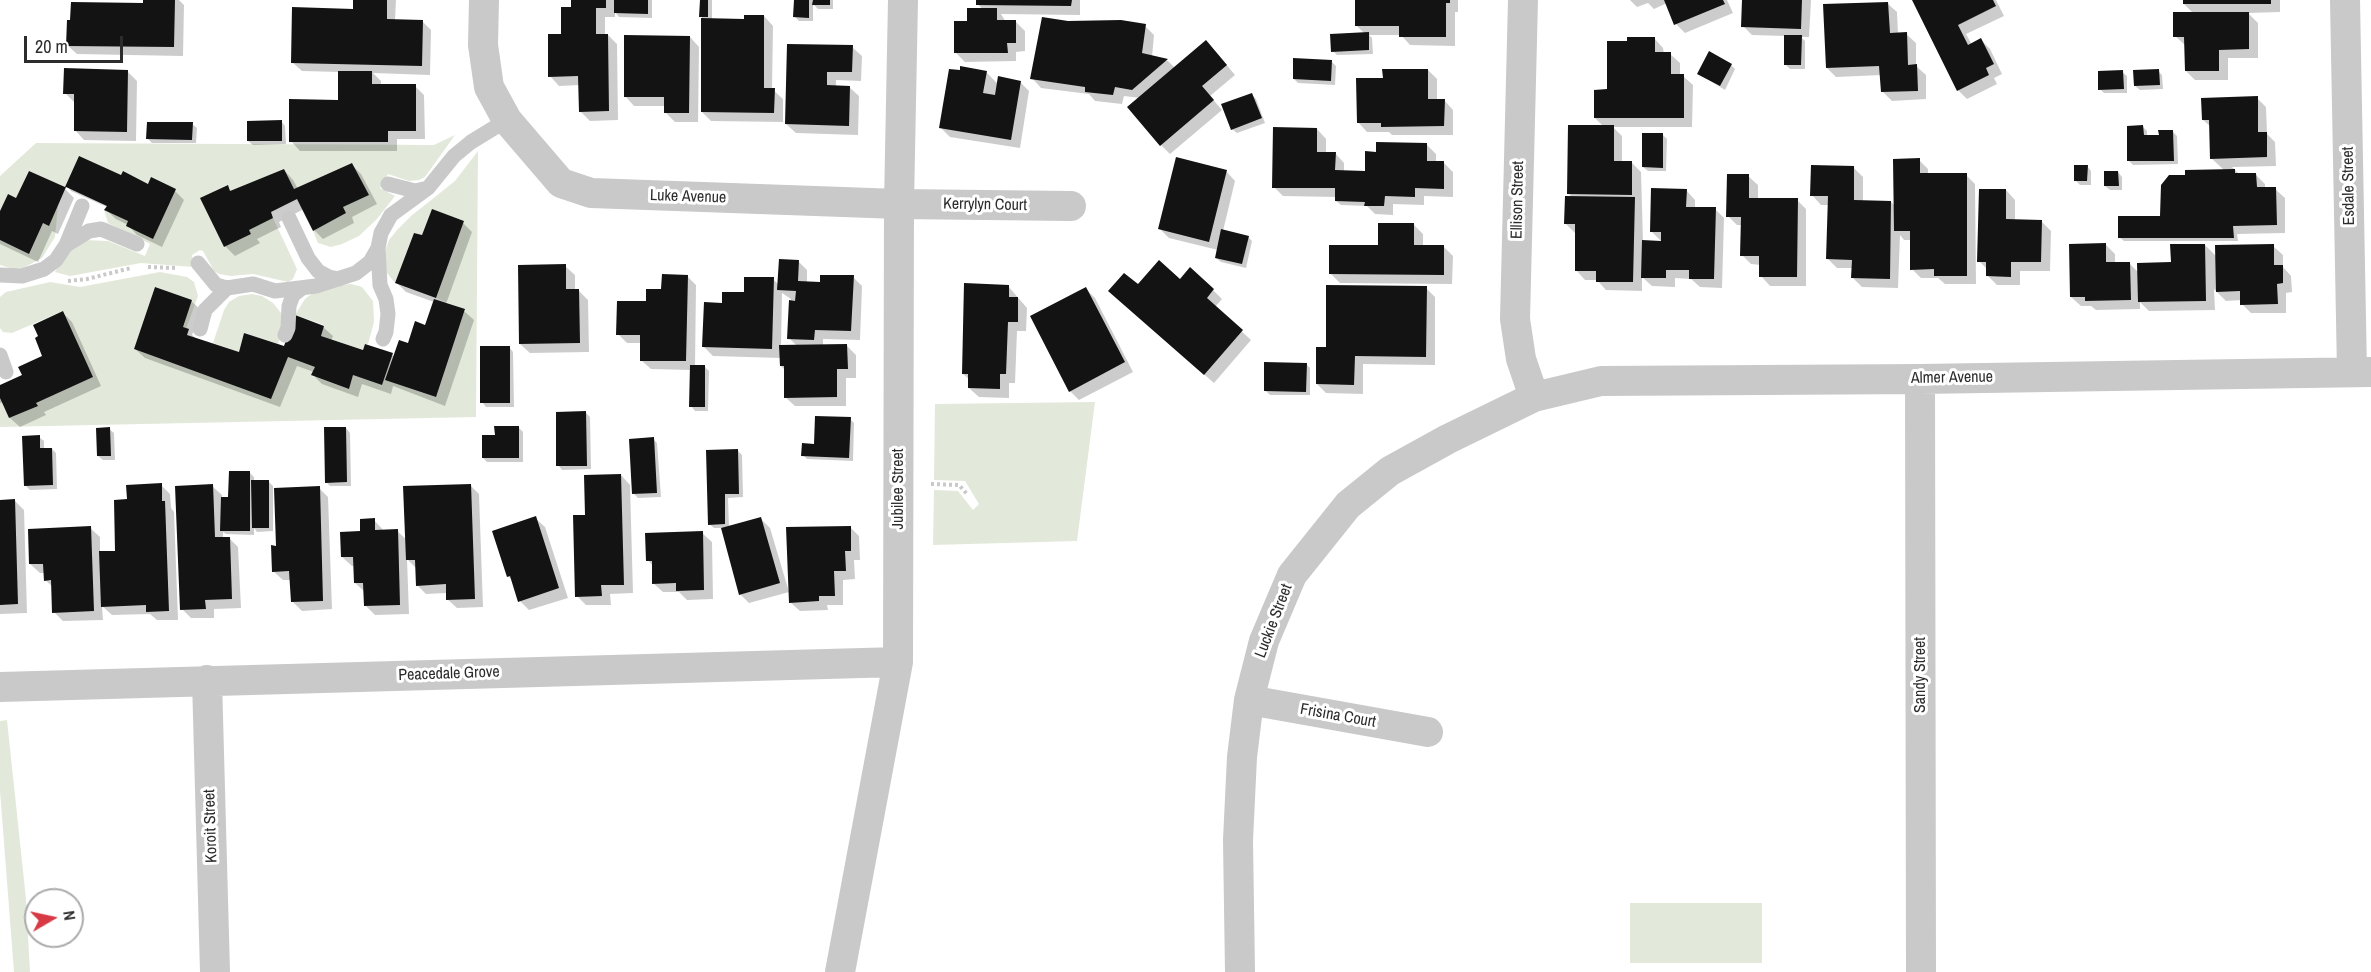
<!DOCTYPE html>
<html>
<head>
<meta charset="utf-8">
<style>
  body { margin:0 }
  #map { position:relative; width:2371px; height:972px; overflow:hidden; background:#fff; font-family:"Archivo Narrow",sans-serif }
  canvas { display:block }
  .north { position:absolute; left:24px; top:888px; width:60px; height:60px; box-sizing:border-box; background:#fff; border:2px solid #ababab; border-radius:50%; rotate:81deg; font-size:16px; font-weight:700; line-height:24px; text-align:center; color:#2c2c2c }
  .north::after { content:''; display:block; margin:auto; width:21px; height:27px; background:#d73a44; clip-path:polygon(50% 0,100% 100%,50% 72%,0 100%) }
  .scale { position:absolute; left:24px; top:36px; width:99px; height:27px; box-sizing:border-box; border:3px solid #2c2c2c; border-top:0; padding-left:8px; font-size:18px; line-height:21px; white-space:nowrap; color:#2c2c2c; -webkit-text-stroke:4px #fff; paint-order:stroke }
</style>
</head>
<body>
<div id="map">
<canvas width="2371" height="972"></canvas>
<div class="north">N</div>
<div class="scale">20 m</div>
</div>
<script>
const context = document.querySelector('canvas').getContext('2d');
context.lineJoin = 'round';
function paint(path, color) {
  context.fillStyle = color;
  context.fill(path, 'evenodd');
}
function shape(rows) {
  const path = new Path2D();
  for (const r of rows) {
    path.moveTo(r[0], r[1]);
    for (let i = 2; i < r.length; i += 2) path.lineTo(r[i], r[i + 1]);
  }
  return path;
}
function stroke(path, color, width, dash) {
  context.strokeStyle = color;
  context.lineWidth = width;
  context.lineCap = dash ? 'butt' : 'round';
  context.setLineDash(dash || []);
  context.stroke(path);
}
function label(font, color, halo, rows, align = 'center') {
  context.font = font + ' "Archivo Narrow",sans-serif';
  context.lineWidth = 6;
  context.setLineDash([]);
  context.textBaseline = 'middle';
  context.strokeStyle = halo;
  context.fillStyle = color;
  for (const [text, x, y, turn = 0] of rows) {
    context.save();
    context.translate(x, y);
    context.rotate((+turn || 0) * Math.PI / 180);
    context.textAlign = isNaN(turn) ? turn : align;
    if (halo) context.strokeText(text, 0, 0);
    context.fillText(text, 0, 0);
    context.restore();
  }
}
const green = shape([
  [455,135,425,177,419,180,409,181,388,174,380,188,395,196,377,219,359,236,342,244,331,247,318,243,313,231,346,213,343,207,368,195,352,163,294,189,284,169,230,191,227,185,201,198,224,247,251,234,249,230,273,218,297,269,293,279,288,282,253,274,231,276,219,274,214,271,203,251,200,250,192,255,193,267,141,263,70,276,55,272,66,253,84,240,108,241,145,256,150,244,108,223,104,210,128,221,126,226,148,184,123,171,121,175,79,157,65,187,29,171,16,198,8,194,0,211,0,176,36,143,434,145],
  [478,151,476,417,0,427,0,398,9,418,37,406,36,403,93,377,63,311,12,333,3,332,0,328,0,297,6,292,50,282,80,287,160,272,187,277,194,282,198,296,186,329,183,327,192,300,155,287,134,349,186,368,288,357,315,367,312,376,349,389,353,375,382,385,393,353,386,380,435,397,465,310,436,298,464,221,432,210,422,235,414,233,395,283,387,273,384,261,385,251,389,240,397,230,411,216,455,181],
  [58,205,55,237,42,258,23,268,13,269,0,265,0,240,29,254,43,223,49,225],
  [351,284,362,287,373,301,374,322,368,344,365,344,363,350,321,336,324,325,295,315,305,299,313,293,339,285],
  [252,294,262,296,273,303,281,313,282,331,278,344,244,333,239,352,213,343,224,310,229,302,239,296],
  [1095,402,1077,541,933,545,934,490,958,491,973,510,979,504,965,481,934,480,935,404],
  [7,720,26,899,30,972,14,972,0,791,0,721],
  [1630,903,1762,903,1762,963,1630,963]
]);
const shadow = shape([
  [144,0,179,0,184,5,183,56,77,54,67,45,145,4],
  [355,0,396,0,395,20,422,21,431,30,430,75,373,73,381,81,381,86,415,86,424,95,425,139,397,139,397,151,300,151,291,141,340,101,340,72,302,71,292,62,354,11],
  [572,0,652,0,652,18,619,17,615,12,615,17,605,17,605,35,608,35,617,44,618,120,590,121,580,111,580,85,559,86,550,76,572,9],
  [702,0,712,0,712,20,746,21,764,16,773,26,772,89,783,99,783,122,711,121,702,112],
  [795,0,833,0,833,9,818,9,813,4,813,21,799,21,795,17],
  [978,0,1080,0,1080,15,1001,14,1006,22,1016,22,1025,31,1025,51,1016,52,1016,61,965,62,955,52,969,22,983,10,978,4],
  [1356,0,1458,0,1458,12,1455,12,1455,46,1410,45,1401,35,1369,35,1372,38,1373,54,1337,55,1333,51,1365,34,1356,25],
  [1630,0,1727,0,1733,13,1685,33,1676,24,1667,3,1654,9,1648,3,1637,7],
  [1744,0,1811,0,1809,37,1801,37,1805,41,1805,69,1790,69,1785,64,1785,36,1752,35,1743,26],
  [1913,0,1996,0,2004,16,1966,34,1972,45,1981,40,1990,49,2002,74,1994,78,1997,84,1967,99,1958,90],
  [2184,0,2280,0,2280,12,2248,13,2258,23,2258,58,2228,58,2228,80,2195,80,2186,71,2186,46,2175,36,2194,14,2184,4],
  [1887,3,1897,12,1898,34,1906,34,1916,43,1916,66,1926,75,1926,99,1892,101,1882,91,1881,75,1836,77,1827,68],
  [1068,23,1145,26,1154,35,1152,57,1168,61,1175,68,1215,51,1235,75,1210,96,1222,110,1170,154,1161,145,1140,98,1124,96,1122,104,1095,101,1089,94,1041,88,1032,78],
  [690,37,699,47,698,122,675,122,666,113,666,106,634,106,625,96],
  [1654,38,1663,48,1664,54,1670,54,1680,63,1680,76,1683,76,1693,85,1692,127,1613,127,1622,136,1622,163,1632,163,1641,172,1643,242,1663,243,1651,231,1686,190,1695,200,1695,208,1715,209,1724,218,1722,288,1700,287,1691,279,1675,278,1675,287,1652,286,1642,277,1642,291,1606,290,1597,280,1585,280,1576,270,1575,233,1566,224,1572,197,1569,194,1604,127,1595,118,1609,91,1628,43],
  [788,45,852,47,862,56,861,81,836,80,836,87,849,87,859,96,858,135,796,133,786,124],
  [1332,62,1336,66,1335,85,1298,83,1294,79],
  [1731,65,1735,69,1725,90,1699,74],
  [1428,70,1437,79,1437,100,1444,100,1453,110,1453,135,1392,135,1389,132,1367,132,1358,122,1384,79],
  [2158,71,2162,75,2163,89,2140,90,2135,86],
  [128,72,137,81,136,141,84,140,75,130,74,102,65,93],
  [986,72,998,84,1020,82,1029,91,1020,148,950,137,940,127],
  [2122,72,2127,76,2127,93,2104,93,2100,89],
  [1252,95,1256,99,1265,123,1237,133,1232,129],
  [2257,98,2266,107,2267,134,2275,142,2276,166,2232,167,2240,175,2256,175,2265,184,2265,189,2275,189,2285,198,2285,233,2237,234,2238,241,2124,241,2119,237,2161,218,2186,177,2224,170,2211,158,2211,127,2203,120],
  [281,121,285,126,286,144,253,145,248,141],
  [192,124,197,128,196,143,152,143,148,139],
  [2143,127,2147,131,2147,136,2160,136,2173,132,2177,136,2178,164,2133,165,2129,161],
  [1317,129,1326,139,1326,153,1335,153,1344,163,1344,172,1366,173,1377,153,1427,145,1436,154,1436,162,1444,163,1453,172,1453,197,1424,196,1424,205,1393,204,1393,215,1375,214,1367,206,1341,205,1336,201,1336,197,1283,196,1274,187],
  [1662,134,1667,139,1666,171,1648,171,1643,167],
  [1919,160,1928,169,1928,175,1966,175,1975,184,1976,284,1945,284,1938,278,1921,278,1912,269,1912,240,1904,240,1900,235,1898,288,1862,287,1853,278,1853,268,1837,268,1828,259,1829,205,1821,205,1812,195,1854,168,1863,177,1863,201,1891,202,1895,206],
  [352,165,361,174,377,204,352,217,354,223,323,239,314,230,304,209,279,222,281,227,257,239,260,243,235,256,226,247,202,199,227,187,232,192,284,170,293,180,298,189],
  [2087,166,2091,171,2091,185,2080,185,2076,181],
  [1226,171,1235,181,1223,231,1248,237,1252,241,1246,268,1221,262,1216,258,1218,250,1169,238,1160,229],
  [2118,172,2122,177,2122,190,2110,190,2105,186],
  [29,173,65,189,74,198,58,234,52,231,38,262,0,244,0,215,17,200],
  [1748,176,1758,185,1758,199,1797,200,1806,209,1806,286,1770,286,1761,276,1761,265,1751,264,1742,255,1742,225,1737,225,1728,216],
  [67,186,149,186,175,191,184,200,162,247,137,235,128,225,116,219,106,210,107,207,71,191],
  [2006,190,2015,200,2015,221,2041,221,2051,231,2050,271,2020,271,2020,285,1997,285,1988,276,1988,270,1979,261],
  [463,223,472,232,446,304,464,311,474,320,445,406,393,386,391,394,362,384,358,397,322,384,313,375,314,372,297,366,280,407,145,358,135,349,191,301,201,310,192,335,198,340,240,354,285,348,323,327,333,336,331,341,364,352,392,355,395,357,426,327,434,302,406,292,397,283,423,237],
  [1414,225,1423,234,1423,246,1444,247,1453,256,1452,284,1340,283,1331,274],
  [2105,244,2115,254,2115,263,2129,263,2139,273,2173,264,2205,245,2217,257,2273,246,2283,255,2283,267,2291,276,2292,292,2286,293,2286,313,2251,313,2242,304,2242,300,2226,301,2214,289,2215,310,2149,311,2140,302,2140,309,2096,310,2091,306,2081,306,2071,297],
  [798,261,807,270,807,283,822,283,853,277,862,286,860,340,823,339,823,346,847,346,856,355,856,378,846,378,846,406,795,406,785,397,785,370,781,366,781,358,713,356,704,347,723,304,773,279,779,285],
  [782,293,791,299,789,338,797,346,781,346],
  [565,266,575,275,575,291,579,291,588,300,589,352,530,353,520,344],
  [687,276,696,285,695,367,705,367,709,371,708,411,695,411,691,406,691,370,651,369,641,360,642,343,627,343,618,334,647,303],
  [1008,286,1027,308,1026,331,1017,331,1015,383,1009,383,1009,398,979,397,969,388,970,380,963,374],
  [1138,286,1213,290,1222,299,1215,307,1251,340,1214,383,1119,300],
  [1426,288,1435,297,1435,365,1363,364,1363,394,1326,393,1317,384,1327,349],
  [1086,289,1095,298,1133,372,1079,400,1070,391],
  [63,313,72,322,101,386,44,412,46,415,20,427,10,418,3,402,0,403,0,387,24,376,44,357],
  [509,347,513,352,514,407,486,407,482,402],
  [1306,364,1310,368,1310,395,1270,395,1266,391],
  [586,413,590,417,591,469,562,470,558,465],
  [850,419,854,423,853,461,807,459,803,455],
  [346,428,350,433,351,486,330,486,326,482],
  [519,428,523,432,523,462,487,462,483,458,496,436],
  [109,429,114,433,115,460,103,460,98,456],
  [39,437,44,441,44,449,52,449,56,453,57,489,30,490,25,485],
  [653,439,657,443,661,497,638,498,634,494],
  [738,451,742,455,743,497,728,498,729,527,761,519,770,528,789,592,749,603,740,594,722,528,714,528,709,524],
  [250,473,254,477,254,482,268,481,273,486,273,531,257,532,254,528,254,535,226,534,223,532,223,538,229,538,238,547,241,608,214,609,214,618,191,618,182,609,212,486,222,495,222,499,230,499],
  [621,475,630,485,633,593,610,594,611,605,586,605,577,596,586,516],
  [161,485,170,494,171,508,174,512,178,620,157,620,150,614,112,615,102,606,103,620,63,621,54,612,53,587,45,580,45,573,40,573,30,564,90,528,100,537,100,553,117,552,129,501],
  [470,485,479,494,483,607,457,608,447,599,447,593,426,594,417,585,417,569,407,559,409,614,375,615,366,606,365,592,355,583,355,566,352,566,342,557,374,520,384,531,397,531,407,540],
  [319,488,328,497,332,609,302,611,292,601,291,580,283,580,273,571,277,547],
  [15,501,24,510,27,613,0,614,0,502],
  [535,518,545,527,568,598,529,610,520,601,513,581,508,576],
  [850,527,859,536,860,560,854,560,855,579,843,580,843,605,827,605,828,610,800,611,790,602],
  [702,533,712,542,713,599,687,600,679,592,663,592,653,583,653,566,648,560]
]);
const building = shape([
  [143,0,175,0,174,47,66,46,67,20,70,20,71,2,143,3],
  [353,0,387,0,387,19,423,20,422,66,291,63,292,7,353,9],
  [571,0,606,0,606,8,596,8,596,34,608,34,609,111,579,112,578,76,548,77,548,34,561,34,561,7,571,7],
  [614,0,648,0,648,14,614,13],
  [700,0,708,0,708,17,699,17],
  [794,0,809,0,809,18,793,17],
  [813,0,830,0,830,5,812,5],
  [976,0,1072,0,1071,6,976,5],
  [1355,0,1450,0,1450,3,1446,3,1446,37,1399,37,1399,26,1355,26],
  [1664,0,1723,0,1725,4,1674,25],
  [1742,0,1802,0,1801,29,1741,27],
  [1912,0,1993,0,1996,6,1958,25,1968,45,1981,38,1994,64,1986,68,1989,75,1957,91],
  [2183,0,2271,0,2271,4,2183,4],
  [1888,2,1890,33,1907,32,1908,65,1917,64,1918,91,1881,92,1879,66,1826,68,1823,4],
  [967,8,997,8,997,20,1016,20,1016,43,1007,43,1008,53,954,53,954,21,967,21],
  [2173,12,2249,12,2249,49,2219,50,2219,71,2185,71,2184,37,2173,37],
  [744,15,764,15,764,88,775,88,774,113,701,112,701,18,744,19],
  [1042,17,1068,21,1121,20,1146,24,1142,53,1168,59,1132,90,1115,87,1113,95,1085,92,1085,87,1030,79],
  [1369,32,1369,50,1331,52,1330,34],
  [624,35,690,36,689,113,664,113,664,97,624,97],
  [1784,35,1802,35,1801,65,1784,65],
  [1627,37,1655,37,1655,52,1671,52,1671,74,1684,74,1684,118,1594,118,1594,90,1607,89,1607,41,1627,41],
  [1206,40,1227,65,1202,86,1214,100,1160,146,1127,107],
  [787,44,853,45,852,72,827,72,827,85,850,86,849,126,785,124],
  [1709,51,1732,64,1720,86,1697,74],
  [1293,58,1332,60,1331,81,1293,79],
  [960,66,987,71,983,93,995,95,998,76,1021,81,1011,140,939,128,949,69,960,70],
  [64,68,128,70,127,132,74,131,74,94,63,94],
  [1382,69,1428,69,1428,99,1445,99,1444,126,1381,127,1381,123,1357,123,1356,78,1383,78],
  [2159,69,2160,85,2134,86,2133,70],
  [2123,70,2124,89,2098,90,2098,71],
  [338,71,372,71,372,84,416,84,416,131,388,131,388,142,289,142,289,99,338,100],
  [1252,93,1262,118,1231,130,1221,104],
  [2258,96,2258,132,2267,132,2267,157,2210,159,2209,120,2202,120,2201,98],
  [282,120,282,141,247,141,247,121],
  [147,122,193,122,192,140,146,139],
  [1568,125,1614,125,1614,161,1632,161,1632,195,1567,194],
  [2143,125,2144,135,2159,135,2158,130,2173,130,2174,161,2127,161,2127,126],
  [1273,127,1317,128,1317,152,1336,152,1335,170,1365,171,1365,151,1376,152,1376,142,1427,143,1427,161,1444,161,1444,189,1415,188,1415,197,1385,196,1384,206,1364,206,1365,202,1335,201,1335,188,1272,188],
  [1642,133,1663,133,1663,168,1642,167],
  [79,156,121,175,123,171,148,184,151,177,176,189,153,239,126,226,128,221,104,210,107,206,66,187,49,226,43,223,29,254,0,240,0,211,8,194,16,198,29,171,65,187],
  [1176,157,1227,170,1209,242,1158,229],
  [1920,158,1920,173,1967,173,1967,276,1934,276,1934,269,1910,270,1910,231,1894,231,1893,159],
  [352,163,369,195,343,207,346,213,313,231,297,199,271,212,273,218,249,230,251,234,224,247,200,198,228,185,230,191,284,169,294,189],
  [1811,165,1854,166,1854,200,1891,201,1890,279,1851,278,1852,260,1826,259,1828,196,1810,196],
  [2074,165,2088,165,2087,181,2074,181],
  [2235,169,2235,173,2256,173,2257,187,2276,187,2277,225,2233,226,2234,238,2118,238,2118,216,2160,216,2161,185,2169,175,2185,175,2185,170],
  [2104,171,2118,171,2119,186,2104,186],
  [1727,174,1749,174,1749,198,1798,198,1797,277,1759,277,1759,256,1740,256,1741,217,1726,217],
  [1651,188,1687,189,1686,207,1716,207,1714,279,1689,279,1689,270,1666,270,1666,278,1641,278,1642,240,1661,241,1661,232,1650,232],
  [1979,189,2006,189,2006,219,2042,220,2041,262,2011,262,2011,277,1986,276,1986,262,1977,262],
  [1565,196,1635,197,1633,282,1596,282,1596,271,1575,271,1575,224,1564,224],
  [432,209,464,221,436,298,395,283,414,233,422,235],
  [1378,223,1414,223,1414,245,1444,245,1444,275,1329,274,1329,245,1378,245],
  [1221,229,1249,236,1242,264,1215,258],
  [2106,243,2106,262,2130,262,2131,300,2085,301,2085,297,2070,297,2069,244],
  [2170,244,2205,244,2206,301,2138,302,2137,263,2171,262],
  [2274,244,2274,265,2283,265,2283,283,2277,284,2278,304,2240,305,2240,291,2216,292,2215,245],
  [779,259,799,260,798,281,820,282,820,275,854,275,851,331,815,330,814,340,787,339,789,300,795,301,796,291,777,290],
  [1159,260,1180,279,1190,267,1214,289,1207,298,1243,330,1204,375,1108,291,1124,273,1138,284],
  [566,264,566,289,579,289,580,343,519,344,518,265],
  [662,274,688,275,686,361,640,361,640,335,616,335,617,301,646,301,646,289,661,289],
  [744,277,774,277,772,349,702,347,704,302,722,303,722,292,744,292],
  [964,283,1009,285,1009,297,1018,297,1018,322,1008,322,1006,374,1000,374,1000,389,968,388,968,374,962,374],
  [1326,285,1427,286,1426,357,1355,356,1354,385,1316,384,1316,347,1326,347],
  [155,287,192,300,183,327,189,329,187,335,239,352,244,333,284,346,295,315,324,326,321,336,363,350,365,344,393,353,382,385,353,375,349,389,311,375,315,367,288,357,271,399,134,349],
  [1086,287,1125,362,1069,392,1030,316],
  [434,299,465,309,436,397,385,380,399,340,408,343,415,321,425,325],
  [63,311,93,377,36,403,38,406,9,418,0,398,0,385,22,375,18,367,42,356,35,338,38,336,33,325],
  [847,344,848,369,837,369,837,397,784,398,784,366,780,366,779,345],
  [480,346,510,346,510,403,480,403],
  [1264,362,1307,363,1306,392,1264,391],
  [690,365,705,365,705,407,689,407],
  [586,411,587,466,556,466,556,412],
  [815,416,851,417,849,458,801,456,802,443,814,444],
  [494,426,519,426,519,458,482,458,482,435,495,435],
  [110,427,111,456,97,456,96,428],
  [324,427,346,427,347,482,325,483],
  [40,435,40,448,52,448,53,485,24,486,22,436],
  [654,437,657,493,632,494,629,439],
  [738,449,739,494,725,494,725,524,708,525,706,450],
  [229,471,250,471,250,531,220,531,221,497,228,497],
  [621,474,624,585,601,585,602,596,575,597,573,515,585,515,584,475],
  [251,480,269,480,269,528,252,528],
  [162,483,162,501,165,501,169,611,146,612,146,605,101,607,99,551,115,551,114,500,127,499,126,485],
  [213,484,215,537,230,537,232,599,205,600,206,609,180,610,175,486],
  [471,484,475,599,446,600,446,584,416,586,415,560,406,560,403,486],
  [320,486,323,601,291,602,289,571,272,572,271,545,276,546,274,488],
  [15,499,18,604,0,605,0,500],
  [536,516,559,588,518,602,510,576,507,577,492,531],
  [761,517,780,583,739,595,721,528],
  [375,518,375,530,398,529,400,605,364,606,363,583,354,583,353,557,341,557,340,532,360,531,360,519],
  [91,526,94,611,52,613,51,580,44,581,43,564,29,564,28,529],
  [851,526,851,551,845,551,846,571,834,571,835,596,819,596,819,601,789,603,786,527],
  [703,531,704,590,676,591,676,583,652,584,652,561,646,561,645,533]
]);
const path = shape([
  [148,267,176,268],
  [68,281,87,279,131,268],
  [931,484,959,485,967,494]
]);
const service = shape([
  [388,184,415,191,428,188],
  [289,218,308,258,318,271,329,277,339,279],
  [66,245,89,231,101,229,137,244],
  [198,263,216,285,227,288],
  [0,275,22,276,44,269,56,260,66,245,82,206],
  [200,329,205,310,227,288,253,284,275,291,316,286,356,273,370,262,378,248],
  [285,335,288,328,289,306,293,295,302,288],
  [383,339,386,332,388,314,386,299,380,285,378,248,381,233,391,215,428,188,454,156,471,142,507,120],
  [0,355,6,372]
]);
const minor = shape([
  [484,0,483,45,489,87,507,120,561,183,591,193,899,204,1071,206],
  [1523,0,1515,319,1521,359,1534,397],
  [2345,0,2352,372],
  [1920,379,1921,972],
  [207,680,215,972],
  [0,687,898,662],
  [1249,700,1428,732],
  [840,972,898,662,899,204,903,0],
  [1240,972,1238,840,1242,757,1249,700,1264,641,1292,575,1348,505,1390,471,1448,439,1534,397,1601,381,1920,379,2371,372]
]);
const streetNames = [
  ["Esdale Street",2349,186,-91],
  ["Luke Avenue",688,197,2],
  ["Ellison Street",1518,200,-89],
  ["Kerrylyn Court",985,205,1],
  ["Almer Avenue",1952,378,-1],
  ["Jubilee Street",899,489,-90],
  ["Luckie Street",1274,621,-69],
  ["Peacedale Grove",449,674,-2],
  ["Sandy Street",1921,675,-90],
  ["Frisina Court",1338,716,10],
  ["Koroit Street",211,826,-92]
];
paint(green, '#e2e9da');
paint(shadow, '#0003');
paint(building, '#131313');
stroke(path, '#c9c9c9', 4, [3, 3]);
stroke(service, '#c9c9c9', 15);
stroke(minor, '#c9c9c9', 30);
label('16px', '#2c2c2c', '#fff', streetNames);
</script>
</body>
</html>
